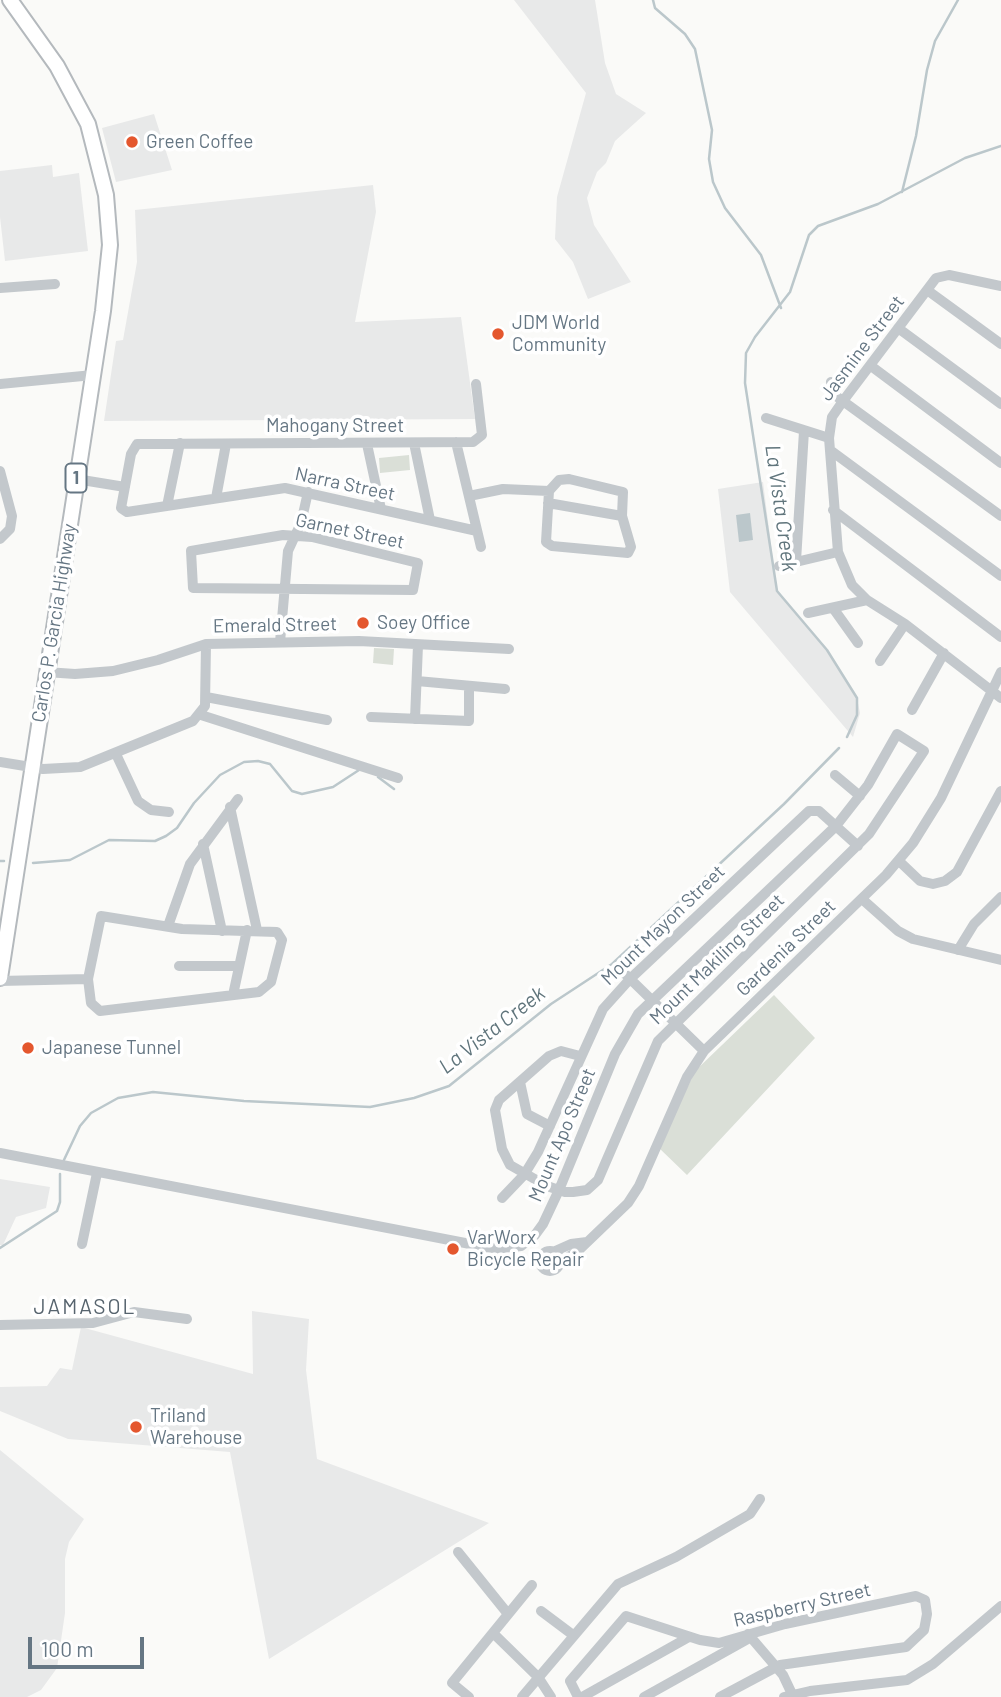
<!DOCTYPE html>
<html>
<head>
<meta charset="utf-8">
<style>
  body { margin:0 }
  #map { position:relative; width:1001px; height:1697px; overflow:hidden; background:#fafaf8; font-family:Barlow,sans-serif }
  canvas { display:block }
  .scale { position:absolute; left:28px; top:1637px; width:116px; height:32px; box-sizing:border-box; border:4px solid #657683; border-top:0; padding-left:9px; font-size:21px; line-height:24px; white-space:nowrap; color:#657683; -webkit-text-stroke:5px #fff; paint-order:stroke }
</style>
</head>
<body>
<div id="map">
<canvas width="1001" height="1697"></canvas>
<div class="scale">100 m</div>
</div>
<script>
const context = document.querySelector('canvas').getContext('2d');
context.lineJoin = 'round';
function paint(path, color) {
  context.fillStyle = color;
  context.fill(path, 'evenodd');
}
function shape(rows) {
  const path = new Path2D();
  for (const r of rows) {
    if (r.length === 3) {
      path.moveTo(r[0] + r[2], r[1]);
      path.arc(r[0], r[1], r[2], 0, 2 * Math.PI);
      continue;
    }
    path.moveTo(r[0], r[1]);
    for (let i = 2; i < r.length; i += 2) path.lineTo(r[i], r[i + 1]);
  }
  return path;
}
function stroke(path, color, width, dash) {
  context.strokeStyle = color;
  context.lineWidth = width;
  context.lineCap = dash ? 'butt' : 'round';
  context.setLineDash(dash || []);
  context.stroke(path);
}
function label(font, color, halo, rows, align = 'center') {
  context.font = font + ' Barlow,sans-serif';
  context.lineWidth = 7;
  context.setLineDash([]);
  context.textBaseline = 'middle';
  context.strokeStyle = halo;
  context.fillStyle = color;
  for (const [text, x, y, turn = 0] of rows) {
    context.save();
    context.translate(x, y);
    context.rotate((+turn || 0) * Math.PI / 180);
    context.textAlign = isNaN(turn) ? turn : align;
    if (halo) context.strokeText(text, 0, 0);
    context.fillText(text, 0, 0);
    context.restore();
  }
}
const built = shape([
  [514,0,595,0,605,63,616,94,646,113,615,141,606,163,597,172,587,198,594,225,631,282,588,299,573,262,555,239,557,197,586,93],
  [154,114,172,170,116,182,102,128],
  [52,165,53,177,79,173,88,251,5,261,0,217,0,171],
  [373,185,376,212,355,322,461,317,475,419,104,421,116,341,123,340,137,262,135,210],
  [763,482,777,591,827,650,857,698,860,713,853,737,730,592,718,489],
  [0,1179,50,1187,46,1208,16,1217,3,1245,0,1245],
  [252,1311,309,1319,306,1370,317,1459,489,1523,269,1659,230,1452,68,1439,0,1411,0,1387,47,1386,60,1368,72,1370,81,1327,253,1374],
  [0,1450,84,1519,69,1542,65,1559,65,1613,57,1668,41,1690,27,1697,0,1697]
]);
const green = shape([
  [409,455,410,470,380,473,379,458],
  [374,648,394,649,393,665,373,663],
  [774,995,815,1038,687,1175,659,1148,695,1071]
]);
const water = shape([
  [750,513,753,540,739,542,736,515]
]);
const stream = shape([
  [653,0,655,8,685,34,695,49,712,130,709,159,713,182,725,208,761,255,781,308],
  [902,192,916,136,927,70,935,41,958,0],
  [847,737,857,715,857,698,827,650,777,591,745,383,746,353,755,337,790,292,809,235,818,226,878,204,965,158,1001,146],
  [378,777,394,789],
  [0,861,4,861],
  [33,863,70,860,109,840,155,841,166,836,177,828,194,803,220,775,244,762,258,761,270,764,292,791,302,794,333,787,359,770],
  [63,1162,80,1126,91,1113,118,1098,153,1092,244,1101,370,1107,414,1098,449,1086,551,1004,612,964,784,804,839,748],
  [0,1248,57,1211,60,1202,60,1174]
]);
const minor = shape([
  [1001,286,949,275,936,278,843,401,832,417,829,438,838,552,852,585,867,600,905,624,1001,698],
  [0,288,55,284],
  [927,290,1001,344],
  [898,328,1001,404],
  [871,366,1001,463],
  [831,382,836,396,1001,516],
  [0,384,93,375],
  [476,384,482,435,473,442,137,444,131,454,121,508,127,512,285,488,477,531],
  [766,418,829,438],
  [456,442,481,547],
  [414,443,430,520],
  [367,444,381,509],
  [830,450,1001,576],
  [0,471,12,516,10,529,0,539],
  [76,479,125,487],
  [569,479,623,492,622,516,631,547,628,553,552,546,546,542,549,491,559,480,569,479],
  [469,496,503,489,549,491],
  [216,498,226,444],
  [548,503,622,516],
  [167,506,180,443],
  [833,510,1001,637],
  [283,535,312,537,418,563,413,590,193,588,191,551,283,535],
  [796,561,804,431],
  [779,566,838,552],
  [833,608,858,643],
  [808,613,867,600],
  [280,642,288,551,301,523,308,492],
  [880,661,905,624],
  [46,672,75,674,113,671,158,660,206,644,359,641,509,649],
  [417,681,505,689],
  [206,697,327,720],
  [912,710,944,653],
  [201,715,398,778],
  [371,717,469,721,469,686],
  [415,719,418,645],
  [116,754,138,801,151,810,169,812],
  [0,762,43,769,80,767,193,721,205,706,206,644],
  [835,775,860,796],
  [230,807,257,930],
  [203,844,222,931],
  [899,861,920,881,933,884,945,881,957,872,1001,791],
  [862,899,898,931,913,939,1001,960],
  [101,916,182,929,277,932,282,940,271,982,259,992,100,1011,91,1003,88,979,101,916],
  [168,926,190,864,238,799],
  [958,950,974,924,1001,897],
  [179,966,239,966],
  [620,969,704,1051],
  [0,981,88,979],
  [233,995,247,930],
  [520,1082,527,1114,550,1126],
  [0,1153,496,1249,521,1246,535,1235,543,1224,559,1190,615,1054,638,1014,836,826,868,785,897,734,924,751,869,834,658,1041,598,1180,587,1190,573,1192,565,1192,547,1186,510,1165,502,1149,495,1110,499,1100,549,1056,561,1051,580,1056],
  [502,1198,524,1175,538,1152,603,1009,630,979,809,811,819,811,858,846],
  [82,1244,97,1173],
  [550,1261,10],
  [553,1252,571,1244,587,1242],
  [560,1262,578,1251,628,1203,639,1186,687,1077,704,1051,886,875,913,843,941,798,1001,672],
  [0,1325,93,1323,134,1312,187,1319],
  [458,1552,508,1614],
  [541,1611,573,1635],
  [493,1633,538,1677,551,1697],
  [748,1634,783,1675,792,1694],
  [469,1697,452,1683,532,1585],
  [522,1697,618,1584,676,1557,750,1514,760,1499],
  [578,1697,570,1681,626,1616,700,1640,719,1643,785,1624,916,1596,925,1600,927,1614,924,1630,906,1647,780,1665,720,1697],
  [582,1697,689,1637],
  [644,1697,748,1639],
  [784,1697,810,1691,907,1680,933,1664,1001,1606]
]);
const highway = shape([
  [0,978,103,311,110,245,106,195,88,124,57,66,10,0]
]);
const markers = [
  [132,142,7,"#e4572e"],
  [498,334,7,"#e4572e"],
  [363,623,7,"#e4572e"],
  [28,1048,7,"#e4572e"],
  [453,1249,7,"#e4572e"],
  [136,1427,7,"#e4572e"]
];
const shields = [
  [76,478,21]
];
const shieldNames = [
  ["1",76,478]
];
const poiNames = [
  ["Green Coffee",146,142],
  ["JDM World",512,323],
  ["Community",512,345],
  ["Soey Office",377,623],
  ["Japanese Tunnel",42,1048],
  ["VarWorx",467,1238],
  ["Bicycle Repair",467,1260],
  ["Triland",150,1416],
  ["Warehouse",150,1438]
];
const streetNames = [
  ["Jasmine Street",862,348,-53],
  ["Mahogany Street",335,426],
  ["Narra Street",345,484,12],
  ["Garnet Street",350,531,12],
  ["Carlos P. Garcia Highway",54,623,-81],
  ["Emerald Street",275,625,-1],
  ["Mount Mayon Street",663,925,-44],
  ["Gardenia Street",786,948,-44],
  ["Mount Makiling Street",717,959,-44],
  ["Mount Apo Street",562,1135,-67],
  ["Raspberry Street",802,1605,-13]
];
const waterNames = [
  ["La Vista Creek",781,508,82],
  ["La Vista Creek",492,1030,-38]
];
const neighbourhoodNames = [
  ["JAMASOL",85,1307]
];
paint(built, '#e8e9e9');
paint(green, '#dadfd7');
paint(water, '#bbc7cb');
stroke(stream, '#bbc7cb', 2.5);
stroke(highway, '#b4b9bd', 18);
stroke(minor, '#c3c8cc', 10);
stroke(highway, '#fff', 14);
for (const [x, y, r, color] of markers) {
  const dot = new Path2D();
  dot.arc(x, y, r, 0, 2 * Math.PI);
  context.fillStyle = color;
  context.fill(dot);
  stroke(dot, '#fff', 2.5);
}
for (const [x, y, w] of shields) {
  const box = new Path2D();
  box.roundRect(x - w / 2, y - 14.5, w, 29, 5);
  context.fillStyle = '#fff';
  context.fill(box);
  stroke(box, '#657683', 2);
}
label('bold 18px', '#657683', null, shieldNames);
label('19px', '#657683', '#fff', poiNames, 'left');
label('19px', '#657683', '#fff', streetNames);
label('italic 21px', '#60757c', '#fff', waterNames);
context.letterSpacing = '2px';
label('21px', '#57646e', '#fff', neighbourhoodNames);
context.letterSpacing = '0px';
</script>
</body>
</html>
